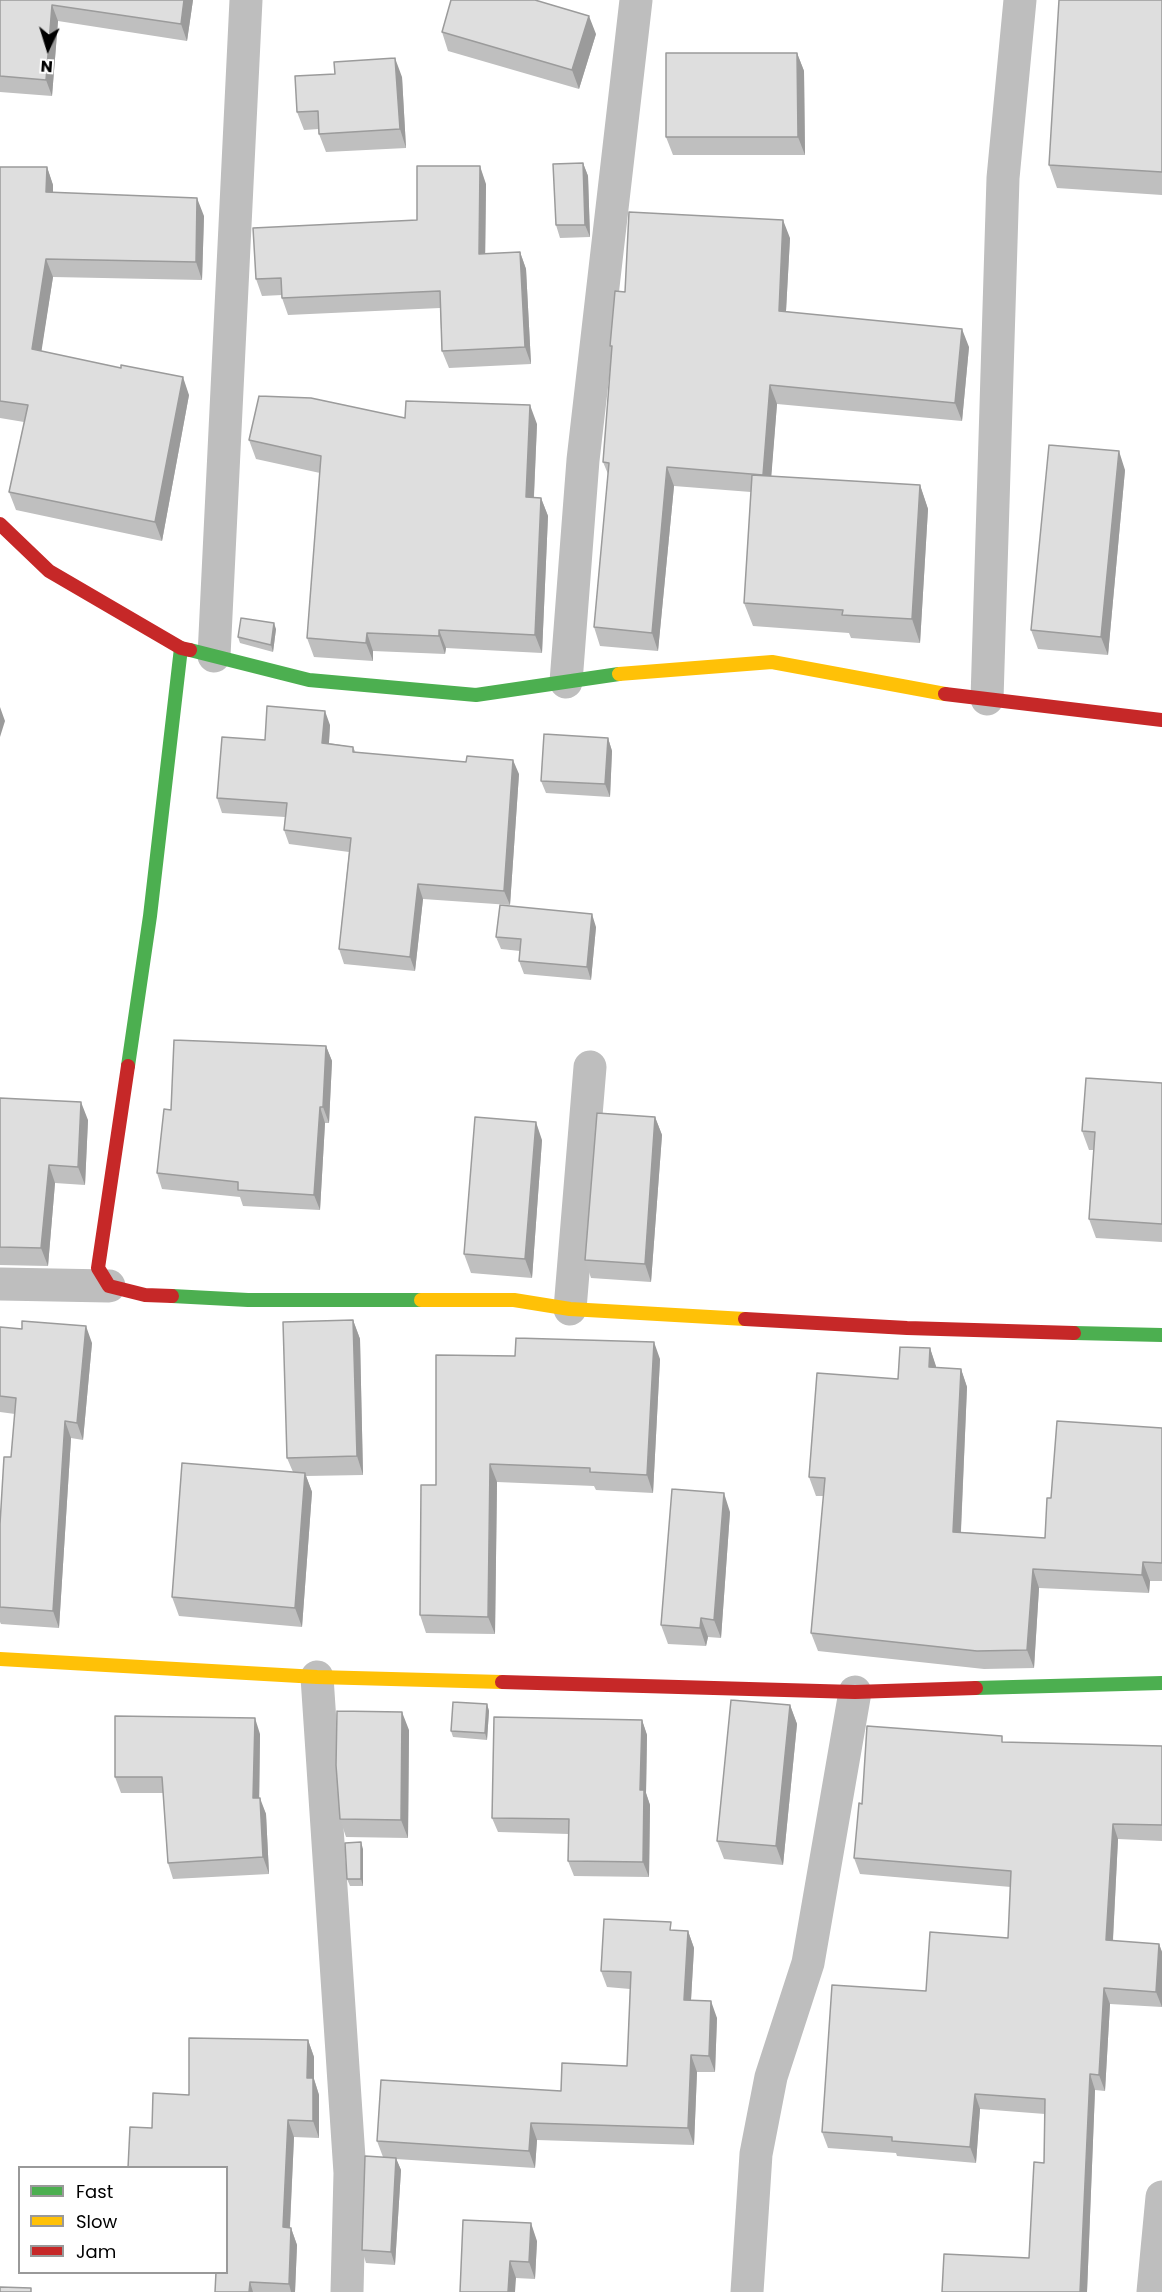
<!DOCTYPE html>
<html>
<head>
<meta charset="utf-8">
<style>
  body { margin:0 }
  #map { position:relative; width:1162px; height:2292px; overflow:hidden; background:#fff; font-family:Poppins,sans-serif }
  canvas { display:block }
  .legend { position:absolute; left:18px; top:2166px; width:210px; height:108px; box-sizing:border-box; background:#fff; border:2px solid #999; margin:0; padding:8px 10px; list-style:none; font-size:18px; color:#000 }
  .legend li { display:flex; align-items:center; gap:12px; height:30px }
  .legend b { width:30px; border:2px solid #999 }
  .north { position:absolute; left:18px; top:18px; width:60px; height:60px; -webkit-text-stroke:4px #fff; paint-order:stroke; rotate:184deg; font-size:16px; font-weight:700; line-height:24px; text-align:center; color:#000 }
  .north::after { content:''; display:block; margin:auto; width:21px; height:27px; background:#000; clip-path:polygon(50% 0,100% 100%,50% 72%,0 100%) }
</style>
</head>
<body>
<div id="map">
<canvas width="1162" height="2292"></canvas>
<ul class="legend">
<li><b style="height:8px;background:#4caf50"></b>Fast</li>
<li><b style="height:8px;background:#ffc107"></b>Slow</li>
<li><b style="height:8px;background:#c62828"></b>Jam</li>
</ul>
<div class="north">N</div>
</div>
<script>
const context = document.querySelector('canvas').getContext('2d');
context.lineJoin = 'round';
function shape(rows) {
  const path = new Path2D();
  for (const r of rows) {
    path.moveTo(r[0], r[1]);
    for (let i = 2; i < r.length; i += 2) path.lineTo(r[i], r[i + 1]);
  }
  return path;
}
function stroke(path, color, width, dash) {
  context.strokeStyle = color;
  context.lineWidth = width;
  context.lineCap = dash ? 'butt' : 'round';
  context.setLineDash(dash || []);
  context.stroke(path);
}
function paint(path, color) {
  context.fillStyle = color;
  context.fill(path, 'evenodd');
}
const street = shape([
  [214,656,246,0],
  [566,682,583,460,636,0],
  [987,699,1003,178,1020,0],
  [0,1284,109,1286],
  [570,1309,590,1067],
  [317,1677,350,2173,347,2292],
  [747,2292,756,2154,771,2077,808,1963,855,1692],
  [1153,2292,1162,2197]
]);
const fast = shape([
  [190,650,309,680,476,695,619,674],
  [128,1066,150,916,181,648],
  [172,1296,248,1300,421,1300],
  [1074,1333,1162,1335],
  [976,1688,1162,1683]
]);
const slow = shape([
  [619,674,772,662,945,694],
  [421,1300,514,1300,570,1309,745,1319],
  [0,1659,317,1677,502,1682]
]);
const jam = shape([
  [0,524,49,571,181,648,190,650],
  [945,694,1162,720],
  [128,1066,98,1268,109,1286,145,1295,172,1296],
  [745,1319,907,1328,1074,1333],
  [502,1682,855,1692,976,1688]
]);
const wall = shape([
  [0,0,193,0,187,41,58,21,52,96,0,92],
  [1162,0,1162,195,1057,188,1049,165],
  [442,32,596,34,579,89,448,51],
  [797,53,804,71,805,155,673,155,666,137],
  [402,77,406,148,326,152,319,134,319,129,304,130,297,112],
  [583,163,588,176,590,237,560,238,556,225],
  [0,167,47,167,53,185,53,192,204,216,202,280,53,277,41,351,189,395,162,541,16,510,9,492,24,422,0,418],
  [486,184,485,254,520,252,526,269,531,364,449,368,442,351,440,308,288,315,282,298,282,295,262,296,256,279,417,220],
  [790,238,786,311,969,347,962,421,777,404,771,476,920,485,928,509,920,643,851,638,849,633,753,626,744,603,751,492,674,486,658,651,600,646,594,627,608,474,603,462,612,351,610,346,625,292],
  [405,418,537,424,534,497,541,498,548,516,542,653,446,648,445,654,373,651,373,661,314,657,307,638,320,473,256,459,249,440],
  [1125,470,1108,655,1038,649,1031,630],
  [276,629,273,652,240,643,238,637],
  [330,725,329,743,353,747,356,753,519,774,510,905,423,899,415,971,344,964,339,949,349,852,289,844,284,830,285,817,222,813,217,798,265,740],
  [608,738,612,751,610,797,546,793,541,781],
  [596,927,591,980,524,974,519,961,520,951,501,949,496,937],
  [326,1046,332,1061,329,1123,325,1123,320,1210,243,1206,240,1197,162,1189,157,1173,171,1110],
  [1162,1083,1162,1242,1096,1238,1089,1219,1094,1150,1089,1150,1082,1131],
  [0,1098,88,1120,85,1185,55,1183,48,1266,0,1265],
  [655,1117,662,1135,651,1282,591,1278,585,1260],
  [542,1140,532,1278,471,1273,464,1254],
  [353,1320,360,1339,363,1475,306,1476,312,1492,302,1627,179,1616,172,1597,293,1472,287,1458],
  [0,1327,92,1343,83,1440,71,1438,59,1628,1,1624,0,1622,0,1524,11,1457,15,1414,0,1412],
  [930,1348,936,1368,961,1369,967,1387,961,1532,1045,1538,1051,1498,1162,1428,1162,1581,1150,1581,1149,1593,1039,1588,1034,1668,984,1669,818,1651,811,1633,824,1496,816,1496,809,1477,898,1379],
  [660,1359,653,1493,596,1490,594,1486,497,1482,495,1634,426,1633,420,1615,436,1485],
  [730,1512,721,1638,708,1637,706,1646,668,1644,661,1625],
  [487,1704,489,1711,487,1740,453,1737,451,1731],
  [790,1705,797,1724,783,1865,724,1859,717,1841],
  [642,1720,647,1735,646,1793,650,1805,649,1877,574,1876,568,1861,569,1834,498,1832,492,1818],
  [409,1730,408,1838,346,1837,340,1819],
  [260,1734,259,1798,266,1814,269,1874,173,1879,168,1863,163,1793,121,1793,115,1777],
  [1004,1742,1162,1746,1162,1841,1118,1839,1113,1941,1159,1944,1162,1952,1162,2007,1110,2004,1105,2091,1095,2090,1087,2292,942,2292,1029,2258,1044,2163,1045,2114,980,2109,976,2163,897,2156,896,2153,828,2148,822,2132,926,1991,1008,1938,1011,1887,860,1874,854,1858,862,1804],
  [363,1849,363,1886,350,1886,347,1879],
  [674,1931,688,1931,694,1948,691,2000,717,2018,715,2072,697,2072,694,2145,537,2140,535,2168,396,2159,401,2170,395,2265,366,2263,362,2250,383,2157,377,2141,561,2091,627,2066,630,1989,607,1987,601,1971],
  [308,2040,314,2057,314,2079,319,2095,319,2138,294,2137,290,2228,291,2228,297,2245,295,2292,215,2292,226,2168,152,2128,189,2095],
  [537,2241,535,2279,516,2278,460,2292]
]);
const shadedWall = shape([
  [184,0,193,0,187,41,181,24],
  [52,5,58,21,52,96,46,80],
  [589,16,596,34,579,89,572,70],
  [797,53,804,71,805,155,798,137],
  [395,58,402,77,406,148,400,129],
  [583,163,588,176,590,237,585,225],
  [480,166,486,184,485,271,479,254],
  [47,167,53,185,53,210,46,192],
  [197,198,204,216,202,280,196,262],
  [783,220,790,238,785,329,779,311],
  [520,252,526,269,531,364,525,347],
  [46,259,53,277,39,367,32,349],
  [962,329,969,347,962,421,955,403],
  [183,377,189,395,162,541,155,522],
  [770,385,777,404,770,493,763,475],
  [530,405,537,424,533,515,526,497],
  [1119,451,1125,470,1108,655,1101,637],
  [667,467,674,486,658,651,652,633],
  [920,485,928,509,920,643,912,619],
  [541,498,548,516,542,653,535,635],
  [274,623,276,629,273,652,271,645],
  [439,630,446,648,445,654,439,636],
  [367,633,373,651,373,661,366,643],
  [0,707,5,721,0,737],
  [325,711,330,725,328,757,322,743],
  [608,738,612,751,610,797,605,784],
  [513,760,519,774,510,905,504,891],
  [418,884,423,899,415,971,410,957],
  [592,914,596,927,591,980,587,967],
  [326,1046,332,1061,329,1123,323,1107],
  [81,1102,88,1120,85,1185,78,1167],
  [320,1107,325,1123,320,1210,314,1195],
  [655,1117,662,1135,651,1282,645,1264],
  [536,1122,542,1140,532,1278,525,1259],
  [49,1165,55,1183,48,1266,41,1248],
  [353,1320,360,1339,363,1475,357,1456],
  [86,1326,92,1343,83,1440,77,1423],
  [654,1342,660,1359,653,1493,647,1475],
  [930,1348,936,1366,936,1386,929,1367],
  [961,1369,967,1387,960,1550,953,1532],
  [65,1421,71,1438,59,1628,53,1611],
  [490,1464,497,1482,495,1634,488,1617],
  [305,1473,312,1492,302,1627,295,1608],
  [724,1493,730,1512,721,1638,714,1620],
  [1143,1562,1150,1581,1149,1593,1142,1575],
  [1033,1569,1039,1588,1034,1668,1027,1650],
  [701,1618,708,1637,706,1646,700,1628],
  [487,1704,489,1711,487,1740,485,1733],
  [790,1705,797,1724,783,1865,776,1846],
  [402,1712,409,1730,408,1838,401,1820],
  [255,1718,260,1734,259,1814,253,1798],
  [642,1720,647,1735,646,1793,650,1805,649,1877,643,1862,640,1790],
  [260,1798,266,1814,269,1874,263,1857],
  [1113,1824,1118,1839,1112,1956,1106,1940],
  [361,1842,363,1849,363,1886,361,1879],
  [688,1931,694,1948,690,2017,684,2000],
  [1159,1944,1162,1952,1162,2007,1156,1992],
  [1104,1988,1110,2004,1105,2091,1099,2075],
  [711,2001,717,2018,715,2072,709,2056],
  [308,2040,314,2057,314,2079,319,2095,319,2138,313,2121,307,2078],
  [691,2055,697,2072,694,2145,688,2128],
  [1090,2074,1095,2090,1087,2292,1080,2292],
  [975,2094,980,2109,976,2163,970,2147],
  [288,2120,294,2137,289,2244,283,2227],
  [531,2123,537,2140,535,2168,529,2151],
  [396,2158,401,2170,395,2265,391,2252],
  [531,2223,537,2241,535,2279,529,2262],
  [291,2228,297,2245,295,2292,291,2292,289,2284],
  [510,2261,516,2278,515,2292,508,2292],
  [250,2282,253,2292,249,2292]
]);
const building = shape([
  [0,0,184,0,181,24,52,5,46,80,0,76,0,0],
  [451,0,535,0,589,16,572,70,442,32,451,0],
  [1059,0,1162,0,1162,172,1049,165,1059,0],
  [666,53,797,53,798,137,666,137,666,53],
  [395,58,400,129,319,134,318,111,297,112,295,76,335,74,334,62,395,58],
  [583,163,585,225,556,225,553,164,583,163],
  [417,166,480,166,479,254,520,252,525,347,442,351,440,291,282,298,281,278,256,279,253,228,417,220,417,166],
  [0,167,47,167,46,192,197,198,196,262,46,259,32,349,121,368,121,365,183,377,155,522,9,492,28,405,0,401,0,167],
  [629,212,783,220,779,311,962,329,955,403,770,385,763,475,667,467,652,633,594,627,609,463,603,462,612,346,610,346,615,291,625,292,629,212],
  [259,396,311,398,405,418,406,401,530,405,526,497,541,498,535,635,439,630,439,636,367,633,366,643,307,638,321,456,249,440,259,396],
  [1049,445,1119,451,1101,637,1031,630,1049,445],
  [752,475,920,485,912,619,842,615,843,610,744,603,752,475],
  [241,618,274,623,271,645,238,637,241,618],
  [267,706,325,711,322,743,353,747,353,752,466,762,467,756,513,760,504,891,418,884,410,957,339,949,351,838,284,830,287,803,217,798,222,737,265,740,267,706],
  [544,734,608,738,605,784,541,781,544,734],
  [500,905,592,914,587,967,519,961,521,939,496,937,500,905],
  [174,1040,326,1046,323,1107,320,1107,314,1195,238,1190,238,1182,157,1173,164,1109,171,1110,174,1040],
  [1086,1078,1162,1083,1162,1224,1089,1219,1095,1132,1082,1131,1086,1078],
  [0,1098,81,1102,78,1167,49,1165,41,1248,0,1247,0,1098],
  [597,1113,655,1117,645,1264,585,1260,597,1113],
  [475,1117,536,1122,525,1259,464,1254,475,1117],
  [353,1320,357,1456,287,1458,283,1322,353,1320],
  [22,1321,86,1326,77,1423,65,1421,53,1611,0,1607,0,1524,4,1457,11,1457,16,1398,0,1396,0,1327,22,1329,22,1321],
  [516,1338,654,1342,647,1475,590,1472,590,1468,490,1464,488,1617,420,1615,421,1485,436,1485,436,1355,515,1356,516,1338],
  [900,1347,930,1348,929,1367,961,1369,953,1532,1045,1538,1047,1498,1051,1498,1057,1421,1162,1428,1162,1563,1143,1562,1142,1575,1033,1569,1027,1650,977,1651,811,1633,825,1478,809,1477,817,1373,898,1379,900,1347],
  [182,1463,305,1473,295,1608,172,1597,182,1463],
  [672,1489,724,1493,714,1620,701,1618,700,1628,661,1625,672,1489],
  [731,1700,790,1705,776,1846,717,1841,731,1700],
  [453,1702,487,1704,485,1733,451,1731,453,1702],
  [337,1711,402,1712,401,1820,340,1819,336,1765,337,1711],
  [115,1716,255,1718,253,1798,260,1798,263,1857,168,1863,162,1777,115,1777,115,1716],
  [494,1717,642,1720,640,1790,644,1790,643,1862,568,1861,569,1819,492,1818,494,1717],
  [867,1726,1002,1736,1002,1742,1162,1746,1162,1825,1113,1824,1106,1940,1159,1944,1156,1992,1104,1988,1099,2075,1090,2074,1080,2292,942,2292,944,2254,1029,2258,1034,2162,1044,2163,1045,2099,975,2094,970,2147,892,2141,892,2137,822,2132,832,1985,926,1991,930,1932,1008,1938,1011,1871,854,1858,859,1803,862,1804,867,1726],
  [361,1842,361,1879,347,1879,345,1843,361,1842],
  [604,1919,671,1922,670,1930,688,1931,684,2000,711,2001,709,2056,691,2055,688,2128,531,2123,529,2151,377,2141,381,2080,561,2091,562,2063,627,2066,631,1972,601,1971,604,1919],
  [189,2038,308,2040,307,2078,313,2078,313,2121,288,2120,283,2227,291,2228,289,2284,250,2282,249,2292,215,2292,216,2272,226,2272,226,2168,128,2168,130,2127,152,2128,153,2093,189,2095,189,2038],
  [365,2156,396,2158,391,2252,362,2250,365,2156],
  [463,2220,531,2223,529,2262,510,2261,508,2292,460,2292,463,2220],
  [0,2287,31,2288,31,2292,0,2292,0,2287]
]);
stroke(street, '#bebebe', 33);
stroke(fast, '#4caf50', 14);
stroke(slow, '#ffc107', 14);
stroke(jam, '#c62828', 14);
paint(wall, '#bfbfbf');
paint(shadedWall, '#9b9b9b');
paint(building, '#dedede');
stroke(building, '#9b9b9b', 1.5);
</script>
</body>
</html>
